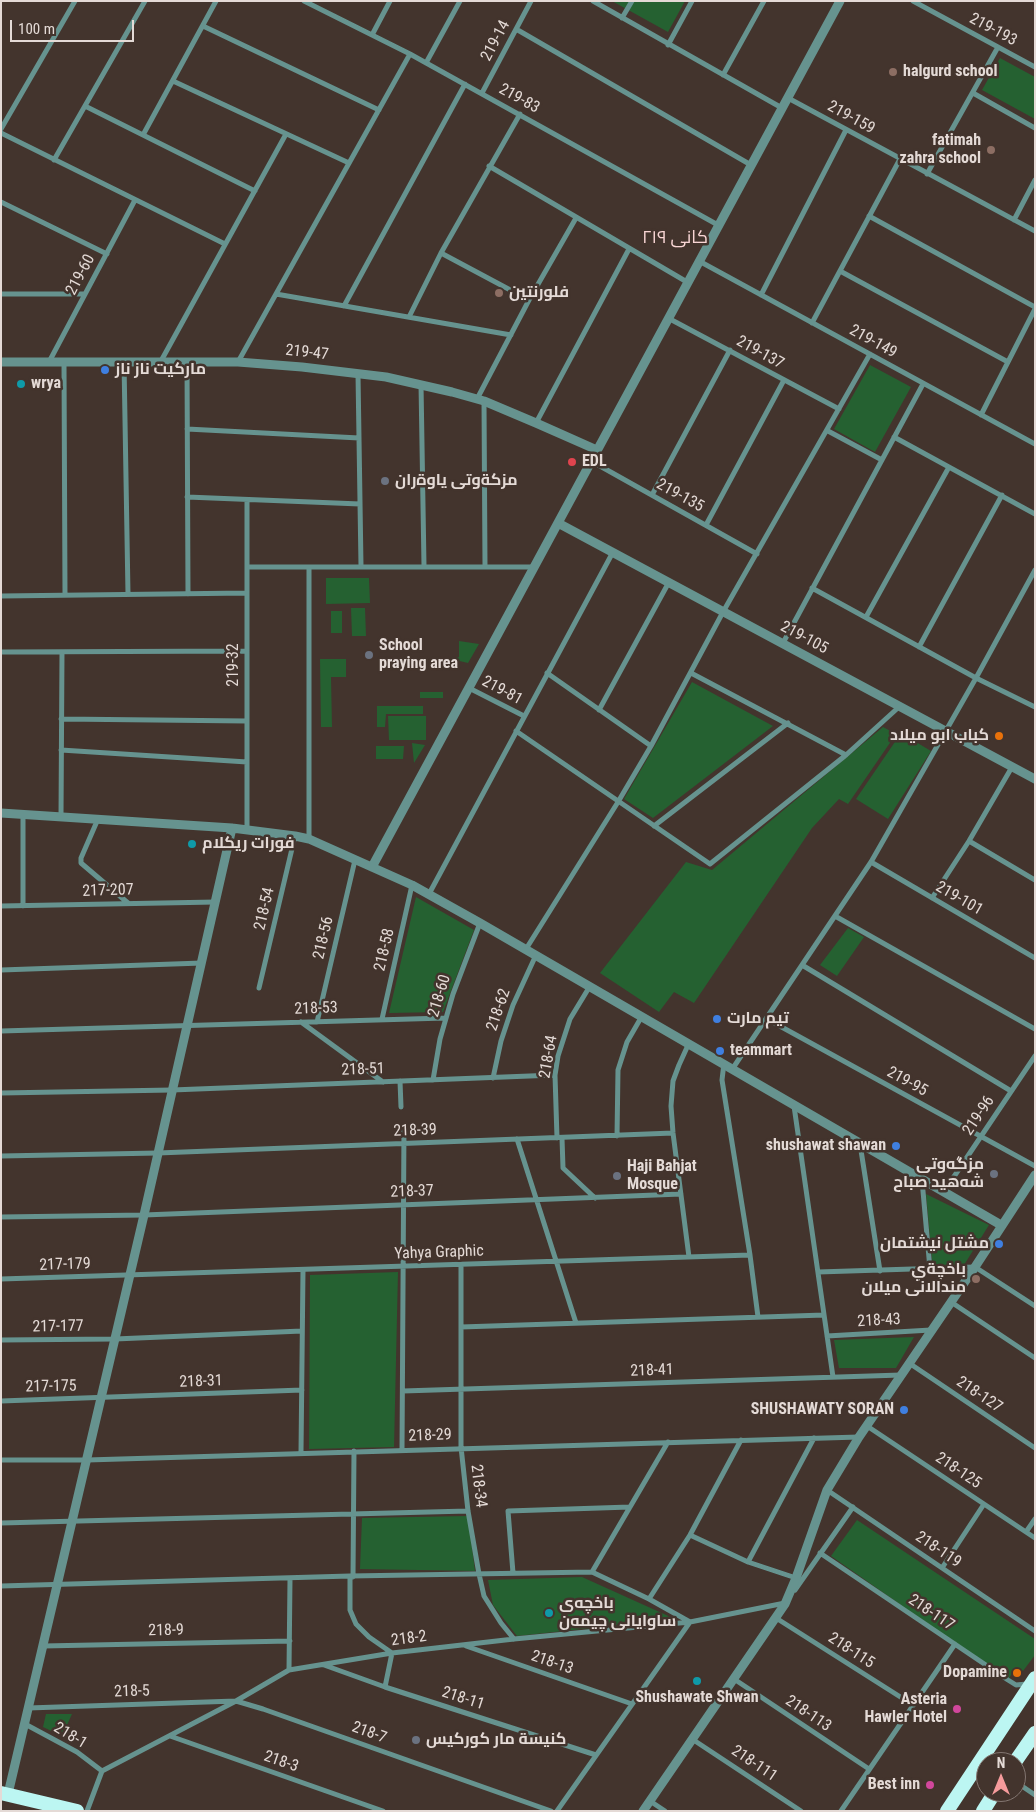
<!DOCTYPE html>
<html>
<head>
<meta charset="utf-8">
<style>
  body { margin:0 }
  #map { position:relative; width:1036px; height:1812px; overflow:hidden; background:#43342d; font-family:"Roboto Condensed",sans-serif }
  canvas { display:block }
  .frame { position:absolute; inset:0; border:2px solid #e4dad6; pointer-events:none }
  .north { position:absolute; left:976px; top:1752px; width:50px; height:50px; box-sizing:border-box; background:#43342d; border:1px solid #837671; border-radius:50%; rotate:0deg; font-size:14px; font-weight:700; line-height:20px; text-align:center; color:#e4dad6 }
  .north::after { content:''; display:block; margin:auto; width:18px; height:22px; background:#f59b9c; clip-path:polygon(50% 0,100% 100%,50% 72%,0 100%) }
  .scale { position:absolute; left:10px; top:20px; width:124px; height:22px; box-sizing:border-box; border:2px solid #e4dad6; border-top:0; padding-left:6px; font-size:15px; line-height:18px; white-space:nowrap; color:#e4dad6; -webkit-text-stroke:4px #43342d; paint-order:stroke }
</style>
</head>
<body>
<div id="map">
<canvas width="1036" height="1812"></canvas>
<div class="frame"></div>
<div class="north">N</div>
<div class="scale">100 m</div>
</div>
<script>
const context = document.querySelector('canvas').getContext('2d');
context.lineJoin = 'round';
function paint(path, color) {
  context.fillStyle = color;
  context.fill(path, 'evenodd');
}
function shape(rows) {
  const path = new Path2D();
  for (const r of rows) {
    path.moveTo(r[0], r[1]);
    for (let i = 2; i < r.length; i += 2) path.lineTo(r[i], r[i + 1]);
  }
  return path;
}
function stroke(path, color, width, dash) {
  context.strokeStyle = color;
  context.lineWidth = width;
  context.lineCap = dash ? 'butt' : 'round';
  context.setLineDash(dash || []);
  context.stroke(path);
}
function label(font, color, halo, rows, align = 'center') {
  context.font = font + ' "Roboto Condensed",Cairo,sans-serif';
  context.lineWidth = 5;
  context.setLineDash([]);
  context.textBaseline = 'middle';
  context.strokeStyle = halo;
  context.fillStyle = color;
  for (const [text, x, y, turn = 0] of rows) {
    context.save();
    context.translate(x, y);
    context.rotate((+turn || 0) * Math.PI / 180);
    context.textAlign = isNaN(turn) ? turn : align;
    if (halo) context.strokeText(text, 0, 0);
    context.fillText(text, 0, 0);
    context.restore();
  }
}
const green = shape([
  [612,1,685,1,668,32],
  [1000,58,1035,77,1035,119,982,90],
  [870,365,911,387,875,452,834,429],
  [326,578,369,578,370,603,326,604],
  [351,608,365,608,366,636,352,636],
  [331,611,342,611,342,633,331,633],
  [459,641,479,644,468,663,451,659,459,657],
  [320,659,346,659,346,677,331,677,332,727,321,727],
  [692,682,773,726,653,818,624,799],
  [420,692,443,692,443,698,420,698],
  [377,706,423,706,423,714,386,714,385,727,377,727],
  [388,716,426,716,426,740,389,740],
  [883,727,896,734,848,804,839,799,812,828,694,1003,674,992,659,1012,600,973,686,862,712,870],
  [901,733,931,751,888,819,856,799],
  [412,743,425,745,414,763],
  [376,746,404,746,403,759,376,759],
  [416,897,474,930,443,1012,389,1013],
  [848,928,864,937,837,976,820,965],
  [926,1194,989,1225,964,1265,933,1269],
  [398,1272,394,1447,309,1449,310,1275],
  [914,1337,896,1368,839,1368,834,1340],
  [468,1516,475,1571,360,1569,362,1518],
  [857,1520,1035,1639,1035,1655,1023,1671,1016,1667,1008,1680,831,1556],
  [582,1577,675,1619,517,1636,493,1605,488,1580],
  [46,1714,72,1714,62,1736,43,1727]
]);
const minor = shape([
  [304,1,410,54,718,225],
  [593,1,782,108],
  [913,1,1035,67],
  [622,18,632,1],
  [203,26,379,110],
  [516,29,751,165],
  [372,35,390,1],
  [668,45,692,1],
  [426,63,460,1],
  [723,75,764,1],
  [173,81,349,163],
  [482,93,531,1],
  [973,93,1035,128],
  [788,98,1035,231],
  [85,106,255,191],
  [1,129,75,1],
  [1,133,225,244],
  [143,135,216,1],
  [54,160,145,1],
  [489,166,687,282],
  [927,174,998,47],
  [1,202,107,254],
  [869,216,1035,307],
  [1014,220,1035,180],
  [441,253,529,300],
  [699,261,1035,444],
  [840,271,1008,362],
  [1,294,85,294],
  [276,294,511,335],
  [761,295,846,130],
  [344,306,465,84],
  [409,317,441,253,520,114],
  [668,318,839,409],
  [812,323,900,159],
  [161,361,286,134],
  [49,362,135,200],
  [64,362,65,595],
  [124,362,128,594],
  [187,362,188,594],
  [238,362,410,54],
  [358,374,361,566],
  [421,384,424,566],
  [477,399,529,300,576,218],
  [484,401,485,566],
  [981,415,1035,309],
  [536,423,629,249],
  [187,429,359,438],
  [828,431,882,460],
  [894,437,1035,514],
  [591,461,757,554],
  [652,495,730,350],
  [187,497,360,504],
  [247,500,247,829],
  [706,525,784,380],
  [247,567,534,567],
  [812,588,976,678,1035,707],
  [1,596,247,593],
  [866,617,949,467],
  [783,643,923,384],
  [919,647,1002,495],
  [1,652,247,651],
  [547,673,651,746],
  [691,673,846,755],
  [469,688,524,716],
  [599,710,669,582],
  [61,719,247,721],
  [516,731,710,864,846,755,900,706],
  [61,750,247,762],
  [61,817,62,652],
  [98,819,81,858,81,863,128,903],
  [654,826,788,723],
  [309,839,309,567],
  [969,841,1035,880],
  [871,862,1035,958],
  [429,894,613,552],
  [932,898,969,841,1012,767],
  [1,906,216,902],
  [23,906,23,815],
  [835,916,1035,1029],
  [526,949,618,802,651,746,723,612,870,354],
  [802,965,1011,1091],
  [1,970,202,963],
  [259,988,295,836],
  [382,1019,412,885],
  [767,1019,1035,1166],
  [301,1022,383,1082],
  [317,1022,355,860],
  [1,1031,445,1018],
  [724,1063,722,1080,750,1255,758,1317],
  [733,1068,871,862,976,678,1035,570],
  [493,1078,501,1041,513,1005,536,955],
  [433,1080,440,1039,453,994,480,923],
  [400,1081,401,1107],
  [1,1093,172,1090,555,1075],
  [794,1106,833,1377],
  [617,1136,618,1070,627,1042,642,1016],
  [557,1138,555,1075,558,1056,570,1019,590,986],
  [562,1138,563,1168,595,1198],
  [517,1139,576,1323],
  [860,1144,880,1271],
  [1,1156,158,1153,673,1133],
  [922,1180,930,1269],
  [945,1190,1035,1056],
  [1,1217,144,1215,681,1194],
  [689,1257,673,1133,671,1106,673,1081,679,1065,689,1043],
  [461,1265,461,1447,468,1511,479,1574,484,1596,501,1623,514,1639],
  [818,1272,975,1267,1035,1306],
  [1,1279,750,1255],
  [951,1302,1035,1358],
  [461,1327,824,1315],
  [827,1336,931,1330],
  [1,1340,115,1339,302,1331],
  [909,1363,1035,1448],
  [403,1391,901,1375],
  [1,1401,302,1390],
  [867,1426,1035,1538],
  [402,1450,404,1126],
  [301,1452,303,1270],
  [1,1460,87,1460,859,1437],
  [827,1490,1035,1631],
  [1,1523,468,1511],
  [1026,1532,1035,1519],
  [690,1535,748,1562,796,1578],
  [820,1553,1008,1680,1016,1685,1027,1684],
  [748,1562,814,1438],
  [942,1568,984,1504],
  [592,1572,668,1442],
  [513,1573,508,1511,630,1507],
  [350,1576,350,1610,356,1624,369,1637,392,1653,385,1687],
  [353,1577,354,1451],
  [1,1586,350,1576,592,1572,649,1599,690,1622,557,1811],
  [795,1590,853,1507],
  [649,1599,690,1535,741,1440],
  [776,1618,913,1705],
  [43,1646,290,1641],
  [466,1646,632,1704],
  [324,1665,385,1687,596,1755],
  [289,1670,290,1579],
  [734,1679,869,1769],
  [28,1708,236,1701,263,1709,551,1811],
  [25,1724,77,1752,102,1771],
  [170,1736,383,1811],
  [692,1739,801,1811],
  [1016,1782,1035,1795],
  [650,1801,665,1811],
  [87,1811,102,1771,236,1701,289,1670,392,1653,514,1639,690,1622,785,1603],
  [841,1811,955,1644]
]);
const tertiary = shape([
  [1,362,238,362,302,367,386,377,452,392,484,401,536,423,597,450],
  [558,523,1035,779],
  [1,813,232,828,295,836,309,839,412,885,480,923,1001,1225],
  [372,867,840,1],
  [8,1794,144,1215,232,828],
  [643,1811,785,1604,796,1578,827,1490,859,1437,975,1267,1035,1175]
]);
const trunk = shape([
  [1015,1762,1035,1733],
  [1,1793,77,1811],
  [947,1811,1035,1678],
  [983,1811,995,1792]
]);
const markers = [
  [893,72,5,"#8d6e63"],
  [991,150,5,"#8d6e63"],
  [499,293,5,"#8d6e63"],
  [105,370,5,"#3f7fe0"],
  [21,384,5,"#0f9aa8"],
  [572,462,5,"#e0444e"],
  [385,481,5,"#6b7280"],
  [369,655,5,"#6b7280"],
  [999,736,5,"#e8710a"],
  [192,844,5,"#0f9aa8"],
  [717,1019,5,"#3f7fe0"],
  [720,1051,5,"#3f7fe0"],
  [896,1146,5,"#3f7fe0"],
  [994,1174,5,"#6b7280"],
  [617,1176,5,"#6b7280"],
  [999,1244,5,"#3f7fe0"],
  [976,1279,5,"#8d6e63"],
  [904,1410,5,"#3f7fe0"],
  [549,1613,5,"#0f9aa8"],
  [1017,1673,5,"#e8710a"],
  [697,1681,5,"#0f9aa8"],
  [957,1709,5,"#d1479c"],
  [416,1740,5,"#6b7280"],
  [930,1785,5,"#d1479c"]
];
const streetNames = [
  ["219-193",993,30,28],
  ["219-14",496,41,-62],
  ["219-83",519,99,29],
  ["219-159",851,118,29],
  ["219-60",81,275,-62],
  ["219-149",873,342,29],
  ["219-47",307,353,6],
  ["219-137",760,353,29],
  ["219-135",680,496,29],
  ["219-105",804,638,28],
  ["219-32",234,665,-90],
  ["219-81",502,691,28],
  ["217-207",108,891,-2],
  ["219-101",959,899,30],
  ["218-54",265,909,-77],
  ["218-56",324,938,-77],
  ["218-58",385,950,-77],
  ["218-60",440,996,-73],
  ["218-53",316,1009,-2],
  ["218-62",499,1010,-71],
  ["218-64",549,1057,-80],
  ["218-51",363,1070,-2],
  ["219-95",907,1082,29],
  ["219-96",979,1116,-56],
  ["218-39",415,1131,-2],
  ["218-37",412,1192,-2],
  ["Yahya Graphic",439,1253,-2],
  ["217-179",65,1265,-2],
  ["218-43",879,1321,-3],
  ["217-177",58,1327,-1],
  ["218-41",652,1371,-2],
  ["218-31",201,1382,-2],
  ["217-175",51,1387,-1],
  ["218-127",979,1395,34],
  ["218-29",430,1436,-2],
  ["218-125",958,1471,34],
  ["218-34",478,1486,83],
  ["218-119",938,1550,34],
  ["218-117",931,1613,34],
  ["218-9",166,1631,-1],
  ["218-2",409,1639,-7],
  ["218-115",851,1651,33],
  ["218-13",552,1663,19],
  ["218-5",132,1692,-2],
  ["218-11",463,1699,18],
  ["218-113",808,1714,34],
  ["218-7",369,1733,20],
  ["218-1",70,1736,31],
  ["218-3",281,1762,19],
  ["218-111",754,1764,34]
];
const poiNames = [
  ["halgurd school",903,72],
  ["fatimah",981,141,"right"],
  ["zahra school",981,159,"right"],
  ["فلورنتين",509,293],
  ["ماركيت ناز ناز",115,370],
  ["wrya",31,384],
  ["EDL",582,462],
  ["مزكةوتى ياوةران",395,481],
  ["School",379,646],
  ["praying area",379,664],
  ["کباب ابو میلاد",989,736,"right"],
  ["فورات ريکلام",202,844],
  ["تيم مارت",727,1019],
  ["teammart",730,1051],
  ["shushawat shawan",886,1146,"right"],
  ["مزگه‌وتی",984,1165,"right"],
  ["شه‌هید صباح",984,1183,"right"],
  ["Haji Bahjat",627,1167],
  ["Mosque",627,1185],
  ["مشتل نيشتمان",989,1244,"right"],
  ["باخچةي",966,1270,"right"],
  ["مندالانى ميلان",966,1288,"right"],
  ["SHUSHAWATY SORAN",894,1410,"right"],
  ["باخچه‌ی",559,1604],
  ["ساوایانی چیمه‌ن",559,1622],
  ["Dopamine",1007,1673,"right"],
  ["Shushawate Shwan",697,1698,"center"],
  ["Asteria",947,1700,"right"],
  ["Hawler Hotel",947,1718,"right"],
  ["كنيسة مار كوركيس",426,1740],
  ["Best inn",920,1785,"right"]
];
const neighbourhoodNames = [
  ["کانی ٢١٩",675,238]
];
paint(green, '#256131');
stroke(minor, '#66938f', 5);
stroke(tertiary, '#66938f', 9);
stroke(trunk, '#bcf6f2', 14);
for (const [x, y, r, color] of markers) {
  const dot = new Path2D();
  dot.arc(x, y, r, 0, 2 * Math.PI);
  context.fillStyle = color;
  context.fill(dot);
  stroke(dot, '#43342d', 2);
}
label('16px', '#e4dad6', '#43342d', streetNames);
label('bold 16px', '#e4dad6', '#43342d', poiNames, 'left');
label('18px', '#f9d6d5', '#43342d', neighbourhoodNames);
</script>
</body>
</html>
